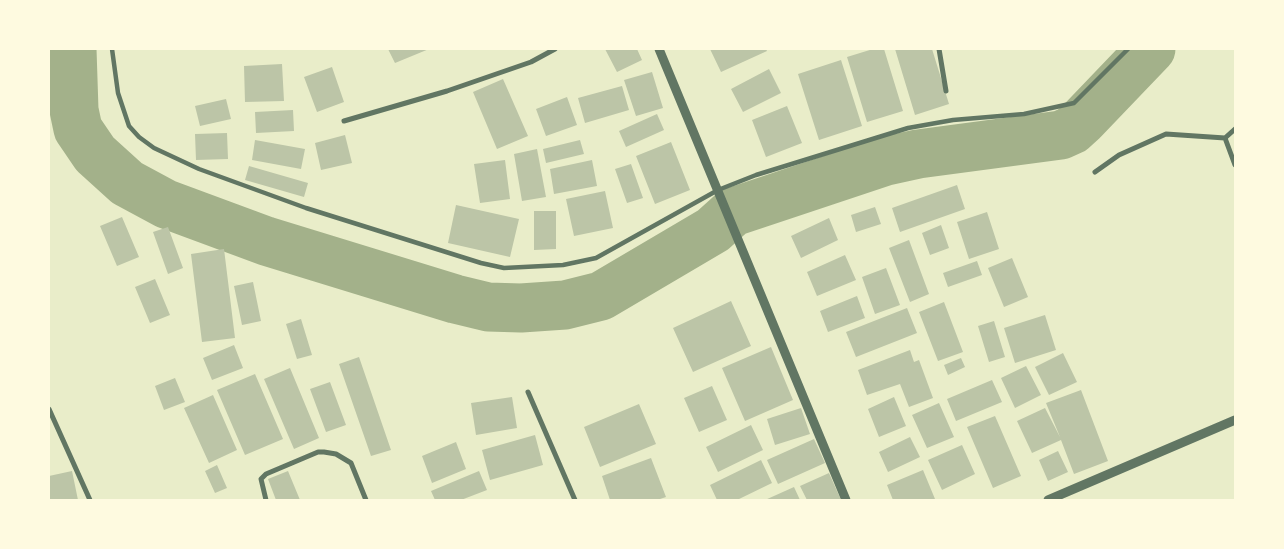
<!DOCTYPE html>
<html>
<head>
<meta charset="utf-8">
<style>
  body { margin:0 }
  #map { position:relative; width:1284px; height:549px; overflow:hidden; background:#e9edc9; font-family:Helvetica,sans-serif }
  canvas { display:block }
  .frame { position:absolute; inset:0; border:50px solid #fefae0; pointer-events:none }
</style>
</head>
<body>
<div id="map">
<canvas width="1284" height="549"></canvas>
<div class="frame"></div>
</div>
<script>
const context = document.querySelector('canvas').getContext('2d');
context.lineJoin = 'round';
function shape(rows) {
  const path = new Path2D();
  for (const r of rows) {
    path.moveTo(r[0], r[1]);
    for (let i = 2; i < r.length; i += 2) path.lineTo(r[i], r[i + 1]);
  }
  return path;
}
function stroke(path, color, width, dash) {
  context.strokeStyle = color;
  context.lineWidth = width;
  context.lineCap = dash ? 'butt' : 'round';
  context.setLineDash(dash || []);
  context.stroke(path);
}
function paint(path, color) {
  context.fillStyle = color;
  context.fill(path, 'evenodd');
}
const river = shape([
  [72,49,74,110,78,129,95,154,127,183,166,204,266,241,455,299,488,307,521,308,565,305,601,296,713,230,733,212,886,161,918,154,1061,135,1072,130,1083,120,1151,49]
]);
const building = shape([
  [388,49,429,49,395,63],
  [605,49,637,49,642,60,617,72],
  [710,49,766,49,767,51,721,72],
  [873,49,884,49,903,111,867,122,847,57],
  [895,49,932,49,949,104,915,115],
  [841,60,862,126,819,140,798,74],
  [282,64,284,101,245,102,244,66],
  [332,67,344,102,317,112,304,77],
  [769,69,781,93,743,112,731,89],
  [652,72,663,108,636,116,624,80],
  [503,79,528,136,497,149,473,92],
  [622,86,629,110,585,123,578,98],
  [567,97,577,125,546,136,536,109],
  [226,99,231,119,200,126,195,106],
  [787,106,802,143,766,157,752,120],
  [293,110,294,131,256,133,255,112],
  [657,114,664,130,626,147,619,131],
  [227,133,228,159,196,160,195,134],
  [345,135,352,163,321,170,315,143],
  [255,140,305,149,301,169,252,160],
  [580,140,584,154,546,163,543,149],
  [671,142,690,190,655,204,636,156],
  [537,149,546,197,522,201,514,154],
  [505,160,510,199,480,203,474,164],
  [592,160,597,186,554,194,550,169],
  [631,164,643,198,627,203,615,169],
  [249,166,308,183,304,197,245,180],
  [957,185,965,209,900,232,892,208],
  [605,191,613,228,574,236,566,199],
  [456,205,519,219,510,257,448,243],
  [875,207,881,224,856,232,851,215],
  [534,211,556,211,556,249,534,250],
  [987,212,999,249,969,259,957,222],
  [122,217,139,257,117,266,100,226],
  [829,218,838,240,801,258,791,236],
  [941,225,949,248,930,255,922,233],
  [168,227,183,268,168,274,153,232],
  [909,240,929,294,910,302,889,248],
  [224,249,235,338,202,342,191,254],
  [845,255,856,280,817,296,807,272],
  [1012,258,1028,297,1004,307,988,268],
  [977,261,982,275,948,287,943,273],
  [886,268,900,305,875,314,862,277],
  [155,279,170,315,150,323,135,287],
  [253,282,261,321,242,325,234,286],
  [857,296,865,318,828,332,820,311],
  [731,301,751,346,693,372,673,328],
  [944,302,963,352,938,361,919,312],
  [907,308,917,333,856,357,846,332],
  [1045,315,1056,350,1015,363,1004,328],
  [301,319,312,355,297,359,286,324],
  [994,321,1005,357,989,362,978,326],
  [234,345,243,368,212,380,203,358],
  [771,347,793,400,745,421,722,368],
  [910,350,914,362,919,360,933,398,909,407,900,384,867,395,858,370],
  [1063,353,1077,382,1049,395,1035,367],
  [359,357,391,450,371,456,339,364],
  [961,358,965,367,948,375,944,365],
  [1026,366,1041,395,1015,408,1001,378],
  [290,368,319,438,294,449,264,379],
  [255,374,283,439,245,455,217,390],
  [175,378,185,402,164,410,155,386],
  [992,380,1002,402,956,421,947,399],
  [330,382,346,425,326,432,310,389],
  [712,386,727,420,699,432,684,398],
  [1081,390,1108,461,1074,474,1061,440,1032,453,1017,421,1045,408,1060,437,1046,403],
  [213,395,237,450,209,463,184,408],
  [512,397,517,428,476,435,471,403],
  [894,397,906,426,879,437,868,409],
  [939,403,954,437,927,448,912,415],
  [639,404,656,444,600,467,584,427],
  [801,408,810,434,775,445,767,419],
  [995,416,1021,476,993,488,967,427],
  [751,425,763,450,718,472,706,447],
  [535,435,543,465,490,480,482,450],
  [910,437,920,457,888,472,879,452],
  [814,439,825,463,778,484,767,460],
  [456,442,466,469,432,483,422,456],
  [962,445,975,474,942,490,928,460],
  [1058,451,1068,472,1048,481,1039,460],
  [651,458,666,497,657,500,610,500,602,476],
  [761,460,772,483,737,500,717,500,710,485],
  [217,465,227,488,215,493,205,471],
  [923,470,935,499,893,500,887,485],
  [72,471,78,500,49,500,49,476],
  [288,471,300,500,276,500,268,479],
  [479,471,487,490,461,500,435,500,431,491],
  [829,473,841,500,807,500,800,486],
  [794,487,800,500,765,500]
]);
const pedestrian = shape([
  [112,49,118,93,129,126,139,137,154,148,199,169,306,208,481,263,504,268,563,265,596,258,718,190,756,175,908,128,953,120,1024,114,1074,103,1128,49]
]);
const minor = shape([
  [939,49,946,91],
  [344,121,447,91,531,62,555,49],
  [1235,129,1225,138,1235,165],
  [1095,172,1119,155,1166,134,1225,138],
  [528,392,575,500],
  [49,409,90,500],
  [266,500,261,479,266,474,318,452,324,452,336,454,351,463,366,500]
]);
const tertiary = shape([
  [659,49,846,500],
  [1048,500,1235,420]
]);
stroke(river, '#a3b18a', 49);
paint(building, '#bcc5a7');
stroke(pedestrian, '#617663', 4.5);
stroke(minor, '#617663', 5);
stroke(tertiary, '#617663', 9);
</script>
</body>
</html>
